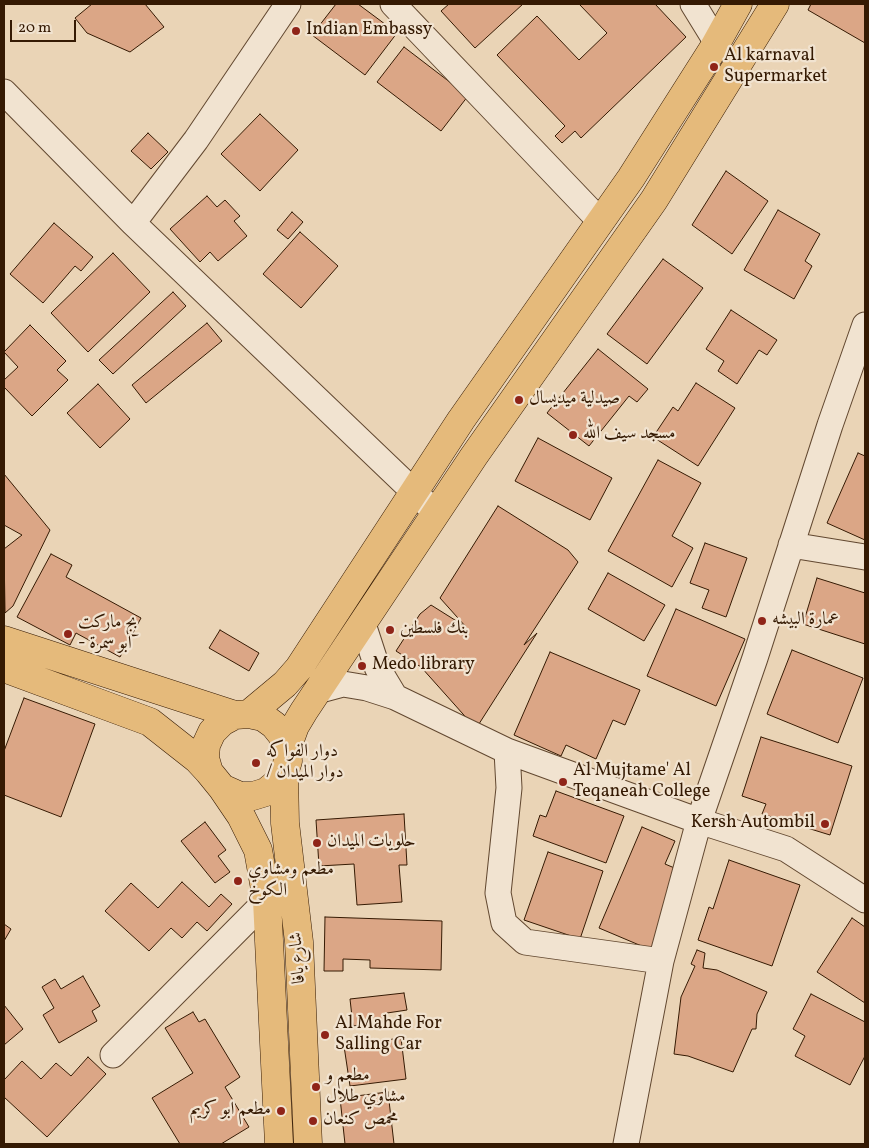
<!DOCTYPE html>
<html>
<head>
<meta charset="utf-8">
<style>
  body { margin:0 }
  #map { position:relative; width:869px; height:1148px; overflow:hidden; background:#ead4b6; font-family:Vollkorn,serif }
  canvas { display:block }
  .frame { position:absolute; inset:0; border:5px solid #351a03; pointer-events:none }
  .scale { position:absolute; left:10px; top:20px; width:66px; height:22px; box-sizing:border-box; border:2px solid #351a03; border-top:0; padding-left:6px; font-size:15px; line-height:18px; white-space:nowrap; color:#351a03; -webkit-text-stroke:4px #f1e3d0; paint-order:stroke }
</style>
</head>
<body>
<div id="map">
<canvas width="869" height="1148"></canvas>
<div class="frame"></div>
<div class="scale">20 m</div>
</div>
<script>
const context = document.querySelector('canvas').getContext('2d');
context.lineJoin = 'round';
function paint(path, color) {
  context.fillStyle = color;
  context.fill(path, 'evenodd');
}
function shape(rows) {
  const path = new Path2D();
  for (const r of rows) {
    path.moveTo(r[0], r[1]);
    for (let i = 2; i < r.length; i += 2) path.lineTo(r[i], r[i + 1]);
  }
  return path;
}
function stroke(path, color, width, dash) {
  context.strokeStyle = color;
  context.lineWidth = width;
  context.lineCap = dash ? 'butt' : 'round';
  context.setLineDash(dash || []);
  context.stroke(path);
}
function label(font, color, halo, rows, align = 'center') {
  context.font = font + ' Vollkorn,Amiri,serif';
  context.lineWidth = 4.5;
  context.setLineDash([]);
  context.textBaseline = 'middle';
  context.strokeStyle = halo;
  context.fillStyle = color;
  for (const [text, x, y, turn = 0] of rows) {
    context.save();
    context.translate(x, y);
    context.rotate((+turn || 0) * Math.PI / 180);
    context.textAlign = isNaN(turn) ? turn : align;
    if (halo) context.strokeText(text, 0, 0);
    context.fillText(text, 0, 0);
    context.restore();
  }
}
const building = shape([
  [92,4,145,4,164,27,130,52,87,33,75,18,92,4],
  [336,4,358,4,397,33,365,75,312,35,336,4],
  [449,4,523,4,475,48,441,11,449,4],
  [579,4,655,4,686,37,581,138,575,131,562,143,555,136,565,126,497,55,537,16,579,60,607,33,579,4],
  [811,4,865,4,865,43,808,10,811,4],
  [404,47,468,96,441,131,377,82,404,47],
  [260,114,298,150,260,191,221,154,260,114],
  [148,133,168,152,151,169,131,151,148,133],
  [726,171,768,201,732,254,692,225,726,171],
  [207,196,217,207,225,200,240,216,234,221,247,236,218,261,210,252,200,262,170,229,207,196],
  [778,210,820,234,805,261,812,266,794,299,744,270,778,210],
  [292,212,303,222,288,239,277,230,292,212],
  [54,223,93,257,81,271,75,266,43,303,10,274,54,223],
  [300,232,338,266,301,308,263,274,300,232],
  [113,253,150,292,88,352,51,313,113,253],
  [663,259,703,288,647,364,607,334,663,259],
  [173,292,186,306,113,374,99,360,173,292],
  [731,310,777,340,767,355,759,350,737,384,718,371,724,361,706,349,731,310],
  [207,323,222,341,146,403,132,385,207,323],
  [30,325,66,361,57,370,68,380,32,416,4,387,4,380,18,367,4,352,30,325],
  [598,349,648,389,637,402,629,396,589,446,547,413,598,349],
  [696,383,735,408,698,466,653,437,673,407,678,411,696,383],
  [98,384,130,419,100,448,67,413,98,384],
  [538,438,612,478,590,520,515,481,538,438],
  [858,453,865,456,865,540,827,523,858,453],
  [658,460,701,483,672,536,693,548,672,587,608,551,658,460],
  [4,474,50,530,13,606,5,613,4,549,22,535,4,525,4,474],
  [498,506,568,550,578,562,524,645,537,633,477,727,471,723,421,667,396,651,420,614,431,605,466,627,440,598,498,506],
  [705,543,747,558,726,617,702,608,709,590,690,583,705,543],
  [51,554,72,565,66,577,141,618,120,657,76,633,70,645,17,617,51,554],
  [608,573,665,605,644,641,588,609,608,573],
  [817,578,865,593,865,644,803,624,817,578],
  [676,609,745,639,716,706,647,676,676,609],
  [220,630,259,653,249,671,209,648,220,630],
  [792,650,863,678,838,743,767,714,792,650],
  [550,652,640,690,625,725,613,720,596,759,566,745,561,756,514,735,550,652],
  [24,698,95,724,61,817,4,795,4,751,24,698],
  [761,737,852,766,830,835,762,814,766,804,742,796,761,737],
  [556,791,624,816,606,863,533,836,540,815,546,817,556,791],
  [404,814,407,865,399,865,402,902,357,905,354,864,319,866,316,820,404,814],
  [205,822,226,850,218,856,230,872,215,883,181,841,205,822],
  [642,827,675,841,665,864,684,872,651,950,599,928,642,827],
  [548,852,603,871,580,939,524,920,548,852],
  [729,860,800,885,772,966,698,940,709,907,713,909,729,860],
  [182,882,209,907,221,894,232,904,207,931,197,922,182,938,171,928,149,951,105,911,131,883,158,908,182,882],
  [325,917,442,921,441,970,370,968,370,960,343,959,343,971,324,971,325,917],
  [852,918,865,927,865,1003,817,972,852,918],
  [4,924,11,929,4,941,4,924],
  [697,950,705,953,703,968,717,970,767,992,757,1014,756,1029,752,1029,733,1072,688,1056,674,1054,681,997,695,966,691,964,697,950],
  [83,976,100,1006,92,1011,97,1021,59,1043,43,1015,54,1008,42,987,55,979,61,989,83,976],
  [404,993,407,1010,387,1013,388,1021,353,1026,350,999,404,993],
  [811,994,865,1022,865,1056,850,1085,795,1056,805,1036,793,1029,811,994],
  [4,1005,23,1029,4,1045,4,1005],
  [193,1012,199,1022,205,1019,240,1077,225,1087,249,1127,221,1144,180,1144,152,1098,193,1073,165,1028,193,1012],
  [401,1038,406,1079,350,1086,344,1046,401,1038],
  [88,1057,106,1074,47,1137,4,1097,4,1080,22,1061,41,1079,56,1063,71,1076,88,1057],
  [388,1092,394,1144,345,1144,340,1098,388,1092]
]);
const minor = shape([
  [393,4,600,221],
  [693,4,717,43],
  [4,92,133,223,436,513],
  [133,223,196,140,288,4],
  [791,545,865,557],
  [363,624,377,667,395,697],
  [317,691,343,684,367,688,395,697,507,751,699,821,786,849,865,900],
  [507,751,509,788,498,893,504,923,525,942,661,961,626,1144],
  [661,961,699,821,755,658,830,425,865,325],
  [113,1055,267,900]
]);
const major = shape([
  [4,640,235,715],
  [4,668,150,722,197,759,209,772],
  [249,714,263,717,274,725,282,735,287,748,288,761,284,773,276,784,266,792,253,796,240,796,222,788,209,772,205,758,206,745,212,732,222,722,235,715,249,714,285,684,299,668,461,420,631,178,713,49,738,4],
  [287,748,295,726,304,711,474,456,654,200,775,4],
  [284,773,285,823,299,942,308,1144],
  [222,788,241,816,258,850,267,900,279,1144]
]);
const markers = [
  [296,31,5,"#8f2418"],
  [714,67,5,"#8f2418"],
  [519,400,5,"#8f2418"],
  [573,435,5,"#8f2418"],
  [762,621,5,"#8f2418"],
  [390,630,5,"#8f2418"],
  [68,634,5,"#8f2418"],
  [362,666,5,"#8f2418"],
  [256,763,5,"#8f2418"],
  [563,782,5,"#8f2418"],
  [825,824,5,"#8f2418"],
  [317,843,5,"#8f2418"],
  [238,881,5,"#8f2418"],
  [325,1035,5,"#8f2418"],
  [316,1087,5,"#8f2418"],
  [281,1111,5,"#8f2418"],
  [313,1121,5,"#8f2418"]
];
const poiNames = [
  ["Indian Embassy",306,31],
  ["Al karnaval",724,57],
  ["Supermarket",724,78],
  ["صيدلية ميديسال",529,400],
  ["مسجد سيف الله",583,435],
  ["عمارة البيشه",772,621],
  ["بج ماركت",78,624],
  ["- ابو سمرة",78,645],
  ["بنك فلسطين",400,630],
  ["Medo library",372,666],
  ["دوار الفواكه",266,753],
  ["/ دوار الميدان",266,774],
  ["Al Mujtame' Al",573,772],
  ["Teqaneah College",573,793],
  ["Kersh Autombil",815,824,"right"],
  ["حلويات الميدان",327,843],
  ["مطعم ومشاوي",248,871],
  ["الكوخ",248,892],
  ["Al Mahde For",335,1025],
  ["Salling Car",335,1046],
  ["مطعم و",326,1077],
  ["مشاوي طلال",326,1098],
  ["مطعم ابو كريم",271,1111,"right"],
  ["محمص كنعان",323,1121]
];
const streetNames = [
  ["شارع يافا",299,958,-94]
];
paint(building, '#dba686');
stroke(building, '#351a03', 1);
stroke(minor, '#624830', 27);
stroke(major, '#351a03', 29);
stroke(minor, '#f1e3d0', 25);
stroke(major, '#e5ba7b', 28);
for (const [x, y, r, color] of markers) {
  const dot = new Path2D();
  dot.arc(x, y, r, 0, 2 * Math.PI);
  context.fillStyle = color;
  context.fill(dot);
  stroke(dot, '#f1e3d0', 2);
}
label('18px', '#351a03', '#f1e3d0', poiNames, 'left');
label('18px', '#351a03', '#f1e3d0', streetNames);
</script>
</body>
</html>
